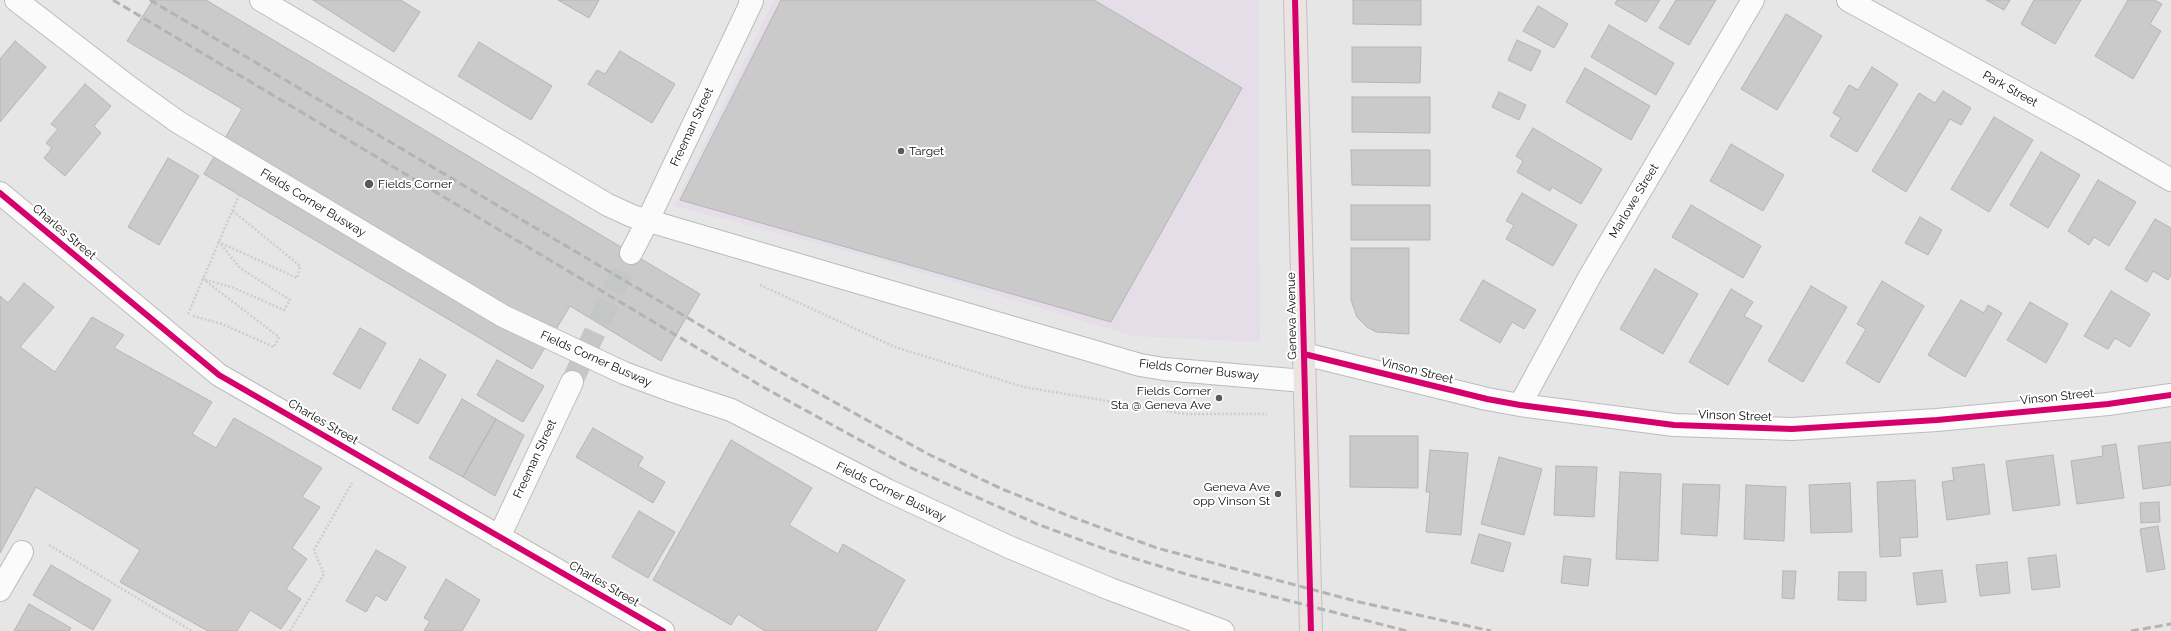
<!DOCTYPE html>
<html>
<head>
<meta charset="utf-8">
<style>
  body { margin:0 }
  canvas { display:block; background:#e6e6e7 }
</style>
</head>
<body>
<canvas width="2171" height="631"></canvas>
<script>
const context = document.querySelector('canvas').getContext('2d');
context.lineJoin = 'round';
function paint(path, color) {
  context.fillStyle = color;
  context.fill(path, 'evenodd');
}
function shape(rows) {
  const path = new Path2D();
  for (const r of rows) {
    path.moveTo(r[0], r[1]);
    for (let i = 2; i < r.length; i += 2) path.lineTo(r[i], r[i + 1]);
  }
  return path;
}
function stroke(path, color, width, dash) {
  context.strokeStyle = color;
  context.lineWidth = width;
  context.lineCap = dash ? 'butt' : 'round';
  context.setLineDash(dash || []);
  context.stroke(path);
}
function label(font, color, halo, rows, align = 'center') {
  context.font = font + ' Raleway,sans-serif';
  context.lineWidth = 4;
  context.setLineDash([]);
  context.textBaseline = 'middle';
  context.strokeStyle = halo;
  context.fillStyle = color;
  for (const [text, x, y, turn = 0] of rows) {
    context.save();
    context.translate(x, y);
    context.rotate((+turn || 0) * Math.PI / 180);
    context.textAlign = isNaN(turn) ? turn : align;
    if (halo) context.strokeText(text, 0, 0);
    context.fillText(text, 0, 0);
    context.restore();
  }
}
const commercial = shape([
  [774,0,1258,0,1260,342,1133,336,877,259,674,206]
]);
const building = shape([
  [153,0,206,0,700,294,661,361,570,306,532,369,204,174,242,109,127,41,153,0],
  [313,0,401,0,420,12,394,52,313,0],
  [558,0,599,0,589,18,558,0],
  [781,0,1094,0,1242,88,1111,322,680,200,781,0],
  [1353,0,1421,0,1421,25,1353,24,1353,0],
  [1617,0,1660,0,1646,22,1615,4,1617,0],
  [1676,0,1716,0,1689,45,1659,28,1676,0],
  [1986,0,2010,0,2004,10,1986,0],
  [2034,0,2081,0,2055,44,2021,24,2034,0],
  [2128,0,2154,0,2162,4,2150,24,2161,31,2133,79,2095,56,2128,0],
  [1538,6,1568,24,1554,48,1523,31,1538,6],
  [1786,14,1822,36,1777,110,1741,89,1786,14],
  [1609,25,1674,63,1656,95,1591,57,1609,25],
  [1517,40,1541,51,1531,71,1508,60,1517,40],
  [15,41,46,67,0,122,0,59,15,41],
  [479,42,552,86,531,120,458,76,479,42],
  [1352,47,1421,47,1420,83,1352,82,1352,47],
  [620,51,675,84,652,123,588,84,597,70,605,74,620,51],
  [1872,67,1898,84,1857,152,1830,136,1841,118,1833,113,1849,85,1858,90,1872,67],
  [1585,68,1650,106,1631,140,1566,102,1585,68],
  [85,84,111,106,94,126,101,133,65,176,44,158,52,148,46,143,58,129,51,124,85,84],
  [1943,91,1971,108,1961,125,1950,119,1906,192,1872,171,1919,93,1935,103,1943,91],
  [1499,92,1526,105,1519,120,1492,107,1499,92],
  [1352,97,1430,97,1430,133,1352,132,1352,97],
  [1994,117,2033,140,1989,212,1951,189,1994,117],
  [1533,128,1602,169,1581,204,1552,187,1550,191,1517,172,1523,161,1516,156,1533,128],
  [1731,144,1784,175,1763,211,1710,181,1731,144],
  [1351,150,1430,150,1430,186,1352,185,1351,150],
  [2041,152,2080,175,2048,228,2010,205,2041,152],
  [168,158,199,176,159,245,128,227,168,158],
  [2098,180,2136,202,2109,246,2094,237,2089,245,2068,231,2098,180],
  [1522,193,1577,225,1553,266,1506,239,1514,225,1506,221,1522,193],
  [1351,205,1430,205,1430,240,1351,240,1351,205],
  [1691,205,1761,246,1743,278,1672,237,1691,205],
  [1920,217,1942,230,1928,255,1905,243,1920,217],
  [2155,219,2171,228,2171,275,2168,280,2153,271,2147,282,2125,269,2155,219],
  [1351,248,1409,248,1409,334,1376,332,1367,327,1357,317,1351,300,1351,248],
  [1655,269,1698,294,1663,354,1620,329,1655,269],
  [1483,280,1536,310,1524,329,1512,322,1500,343,1460,320,1483,280],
  [1882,281,1924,306,1879,383,1846,363,1866,329,1857,324,1882,281],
  [24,283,54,307,20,347,55,372,92,317,124,335,114,348,212,402,192,434,216,448,234,418,322,468,302,497,320,507,292,548,307,559,286,589,301,599,281,629,250,610,237,631,208,631,120,582,140,550,36,487,0,553,0,296,8,303,24,283],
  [1811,286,1847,307,1803,382,1768,361,1811,286],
  [1731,289,1753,302,1744,316,1762,326,1728,385,1689,362,1731,289],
  [2111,291,2150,314,2130,347,2115,338,2108,349,2084,336,2111,291],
  [1961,300,1984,313,1988,305,2002,313,1965,377,1928,355,1961,300],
  [2030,302,2068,324,2046,363,2007,340,2030,302],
  [360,328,386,343,360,389,333,374,360,328],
  [420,359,446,375,418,424,392,409,420,359],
  [497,360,544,386,523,422,477,395,497,360],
  [462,399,496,419,463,477,429,458,462,399],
  [496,419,524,435,495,496,463,477,496,419],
  [593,428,643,457,638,466,665,482,653,503,576,457,593,428],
  [1350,436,1418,436,1418,488,1350,487,1350,436],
  [731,440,812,488,789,525,838,554,843,544,905,580,876,631,765,631,738,614,731,625,653,580,731,440],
  [2171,442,2171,485,2143,489,2138,446,2171,442],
  [2116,444,2124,498,2077,504,2071,461,2103,456,2102,446,2116,444],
  [1430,450,1468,453,1461,535,1426,532,1430,492,1426,492,1430,450],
  [2053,455,2060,505,2013,511,2006,461,2053,455],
  [1499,457,1542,469,1524,535,1481,524,1499,457],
  [1984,464,1990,514,1947,520,1942,482,1954,480,1952,468,1984,464],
  [1556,466,1597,467,1594,517,1554,515,1556,466],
  [1620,472,1661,474,1658,561,1616,559,1620,472],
  [1915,480,1918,537,1900,538,1901,556,1880,557,1877,482,1915,480],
  [1850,483,1852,532,1811,533,1809,485,1850,483],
  [1683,484,1720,485,1717,536,1681,534,1683,484],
  [1746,485,1786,487,1784,541,1744,539,1746,485],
  [2159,502,2160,522,2141,523,2140,503,2159,502],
  [639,511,675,532,648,578,612,557,639,511],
  [2158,526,2165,569,2147,572,2140,529,2158,526],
  [1479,534,1511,543,1503,572,1471,563,1479,534],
  [376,550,406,567,386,601,376,595,366,612,346,601,376,550],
  [2056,555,2060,587,2032,590,2028,558,2056,555],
  [1564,556,1591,559,1588,586,1561,583,1564,556],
  [2007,562,2010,593,1980,596,1976,565,2007,562],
  [51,565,111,600,93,630,33,595,51,565],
  [1942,570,1946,602,1917,605,1913,573,1942,570],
  [1783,571,1796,571,1794,599,1782,598,1783,571],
  [1839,572,1866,572,1866,601,1838,600,1839,572],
  [446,579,480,600,462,631,424,631,430,621,424,618,446,579],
  [29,604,71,628,69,631,14,631,29,604]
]);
const minorTunnel = shape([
  [572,382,631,253]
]);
const path = shape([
  [760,285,895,347,1024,387,1185,414,1267,414],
  [188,314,239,195],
  [193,316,222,324,274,347,279,337,203,279,234,288,284,310,290,300,240,268,219,242,297,278,300,266,233,211],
  [49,545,192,631],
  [290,631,324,574,314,550,352,483]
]);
const minor = shape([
  [16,0,129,87,178,122,503,316,624,373,670,390,731,410,887,490,1009,547,1110,589,1223,631],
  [261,0,608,205,632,216,1140,365,1164,369,1304,381],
  [1848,0,2083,129,2171,180],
  [0,193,219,375,663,631],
  [631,253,647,222,752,1,750,0],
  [1304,354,1487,399,1520,405,1674,425,1792,429,1937,420,2108,404,2171,395],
  [1520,405,1590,276,1753,0],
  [499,537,572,382],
  [0,590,22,552]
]);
const major = shape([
  [1295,0,1311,631]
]);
const rail = shape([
  [113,0,763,387,909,467,1037,524,1113,552,1189,575,1407,631],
  [150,0,764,363,928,454,1002,489,1069,516,1157,548,1359,602,1491,631],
  [2131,631,2171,624]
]);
const cycleway = shape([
  [1295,0,1311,631],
  [0,193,219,375,663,631],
  [1304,354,1487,399,1520,405,1674,425,1792,429,1937,420,2108,404,2171,395]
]);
const markers = [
  [901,151,4,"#595a5a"],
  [369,184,5,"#595a5a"],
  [1219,398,4,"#595a5a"],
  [1278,494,4,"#595a5a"]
];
const streetNames = [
  ["Park Street",2010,89,29],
  ["Freeman Street",692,127,-65],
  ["Marlowe Street",1634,201,-59],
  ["Fields Corner Busway",313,203,31],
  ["Charles Street",64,232,40],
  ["Geneva Avenue",1292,316,-91],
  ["Fields Corner Busway",596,359,24],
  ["Fields Corner Busway",1199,370,6],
  ["Vinson Street",1417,371,14],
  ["Vinson Street",2057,397,-6],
  ["Vinson Street",1735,416,2],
  ["Charles Street",323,422,30],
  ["Freeman Street",535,459,-65],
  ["Fields Corner Busway",891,492,26],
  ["Charles Street",604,584,30]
];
const poiNames = [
  ["Target",909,151],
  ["Fields Corner",378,184],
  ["Fields Corner",1211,391,"right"],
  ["Sta @ Geneva Ave",1211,405,"right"],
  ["Geneva Ave",1270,487,"right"],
  ["opp Vinson St",1270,501,"right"]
];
paint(commercial, '#e5dee9');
paint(building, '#cacacb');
stroke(building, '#b5b5b6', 1);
stroke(minorTunnel, '#c5c6c6', 22, [22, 11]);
stroke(minor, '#bcbcbd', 24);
stroke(major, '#c1c1c1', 24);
stroke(path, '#cccdce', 2.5, [2, 2]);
stroke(minor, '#fbfbfb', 22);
stroke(major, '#ebe3e2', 22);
stroke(rail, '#b2b3b3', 3, [8, 4]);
stroke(cycleway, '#d6006c', 6);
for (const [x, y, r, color] of markers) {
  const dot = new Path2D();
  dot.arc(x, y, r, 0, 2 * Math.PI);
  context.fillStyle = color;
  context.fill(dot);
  stroke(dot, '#fff', 1.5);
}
label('12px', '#0d0e0e', '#fff', streetNames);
label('12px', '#0d0e0e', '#fff', poiNames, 'left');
</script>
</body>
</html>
